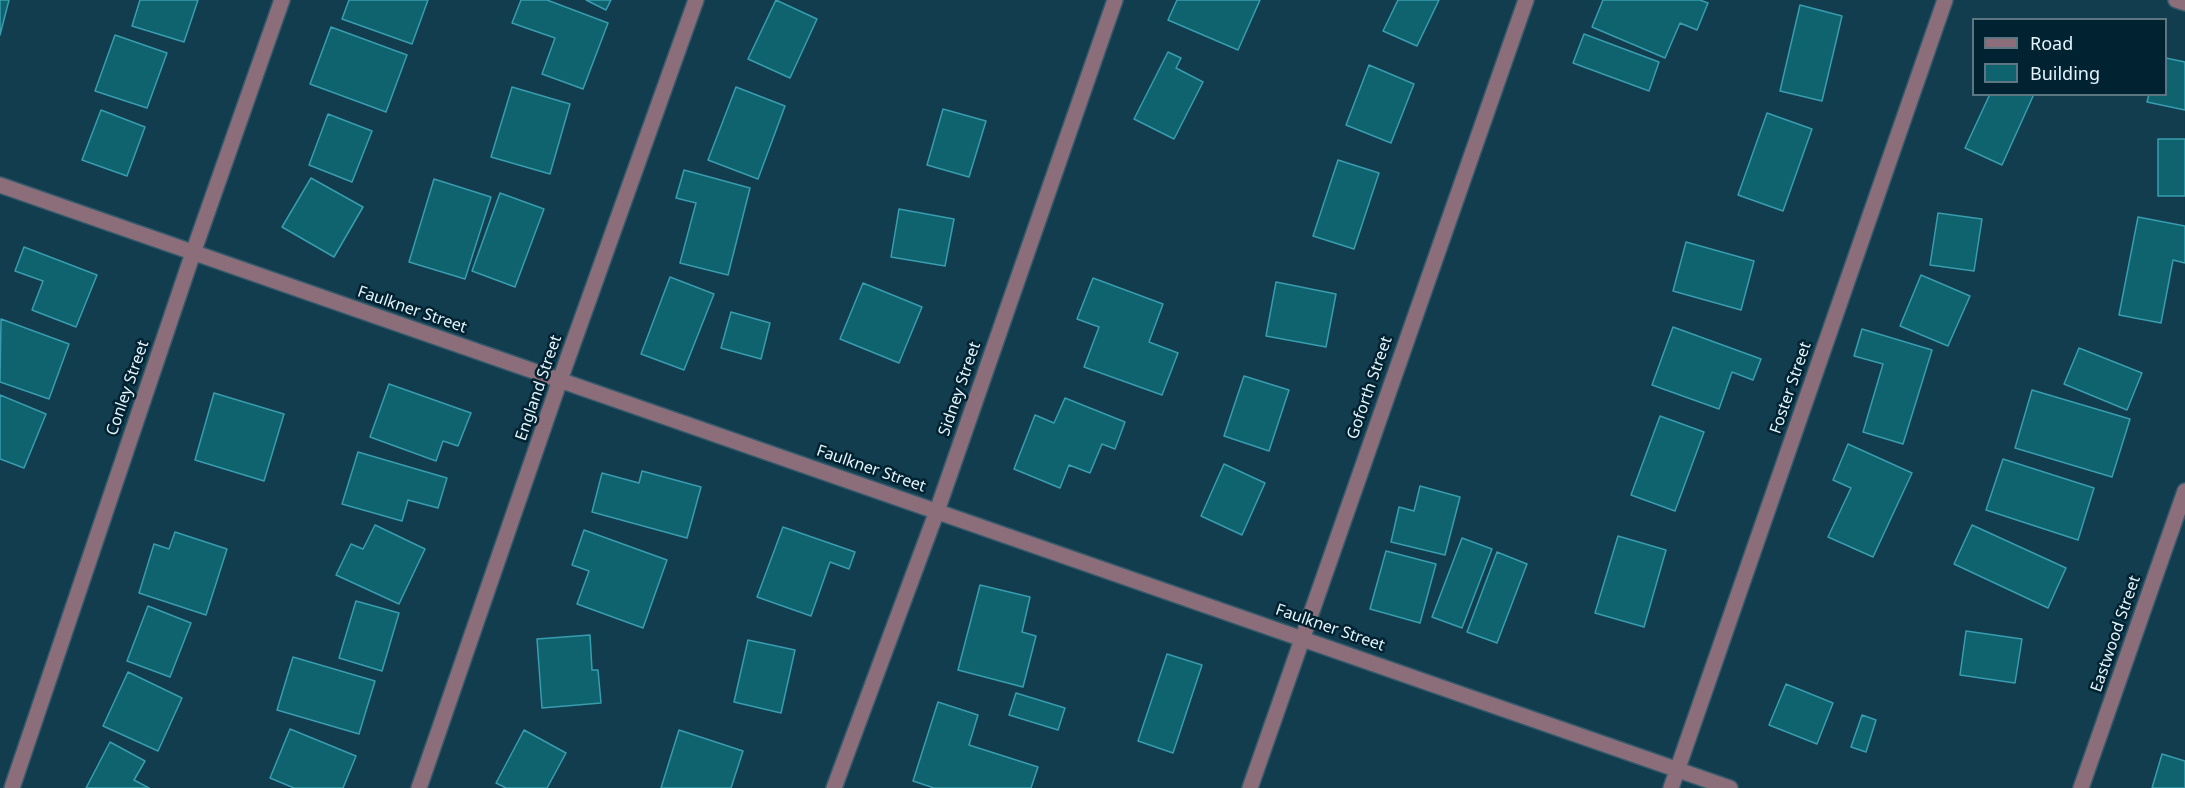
<!DOCTYPE html>
<html>
<head>
<meta charset="utf-8">
<style>
  body { margin:0 }
  #map { position:relative; width:2185px; height:788px; overflow:hidden; background:#123d4f; font-family:"Noto Sans",sans-serif }
  canvas { display:block }
  .legend { position:absolute; left:1972px; top:18px; width:195px; height:78px; box-sizing:border-box; background:#012231; border:2px solid #5c7682; margin:0; padding:8px 10px; list-style:none; font-size:18px; color:#e5f4fc }
  .legend li { display:flex; align-items:center; gap:12px; height:30px }
  .legend b { width:30px; border:2px solid #5c7682 }
</style>
</head>
<body>
<div id="map">
<canvas width="2185" height="788"></canvas>
<ul class="legend">
<li><b style="height:8px;background:#8c6d7a"></b>Road</li>
<li><b style="height:16px;background:#0f636f"></b>Building</li>
</ul>
</div>
<script>
const context = document.querySelector('canvas').getContext('2d');
context.lineJoin = 'round';
function paint(path, color) {
  context.fillStyle = color;
  context.fill(path, 'evenodd');
}
function shape(rows) {
  const path = new Path2D();
  for (const r of rows) {
    path.moveTo(r[0], r[1]);
    for (let i = 2; i < r.length; i += 2) path.lineTo(r[i], r[i + 1]);
  }
  return path;
}
function stroke(path, color, width, dash) {
  context.strokeStyle = color;
  context.lineWidth = width;
  context.lineCap = dash ? 'butt' : 'round';
  context.setLineDash(dash || []);
  context.stroke(path);
}
function label(font, color, halo, rows, align = 'center') {
  context.font = font + ' "Noto Sans",sans-serif';
  context.lineWidth = 5;
  context.setLineDash([]);
  context.textBaseline = 'middle';
  context.strokeStyle = halo;
  context.fillStyle = color;
  for (const [text, x, y, turn = 0] of rows) {
    context.save();
    context.translate(x, y);
    context.rotate((+turn || 0) * Math.PI / 180);
    context.textAlign = isNaN(turn) ? turn : align;
    if (halo) context.strokeText(text, 0, 0);
    context.fillText(text, 0, 0);
    context.restore();
  }
}
const building = shape([
  [0,0,9,0,0,35,0,0],
  [140,0,198,0,184,42,132,26,140,0],
  [349,0,428,0,412,44,342,19,349,0],
  [521,0,547,0,608,23,583,89,542,74,555,38,512,23,521,0],
  [586,0,611,0,606,10,586,0],
  [776,0,817,19,790,78,748,59,776,0],
  [1177,0,1260,0,1238,50,1168,20,1177,0],
  [1398,0,1439,0,1417,46,1383,31,1398,0],
  [1603,0,1700,0,1708,3,1697,30,1680,23,1665,58,1592,27,1603,0],
  [1800,5,1842,16,1822,101,1780,91,1800,5],
  [331,27,407,55,386,112,310,84,331,27],
  [1584,34,1659,62,1649,91,1573,63,1584,34],
  [115,35,167,53,147,108,95,91,115,35],
  [1168,52,1181,58,1176,68,1203,82,1174,139,1134,119,1168,52],
  [2166,58,2185,62,2185,110,2147,102,2149,94,2166,94,2166,58],
  [1369,65,1414,84,1391,143,1346,125,1369,65],
  [512,87,570,104,550,174,491,157,512,87],
  [736,87,785,106,758,179,708,160,736,87],
  [1990,94,2034,94,2002,165,1965,148,1990,94],
  [943,109,986,121,969,177,927,165,943,109],
  [101,110,145,127,127,176,82,160,101,110],
  [1767,113,1812,129,1783,211,1738,195,1767,113],
  [328,114,372,131,352,182,309,165,328,114],
  [2158,139,2185,139,2185,196,2158,196,2158,139],
  [1338,160,1379,173,1354,249,1313,236,1338,160],
  [684,170,750,188,728,275,680,263,696,203,676,198,684,170],
  [311,178,363,207,334,257,282,227,311,178],
  [434,179,491,197,465,279,409,262,434,179],
  [500,193,544,209,515,287,472,271,500,193],
  [899,209,954,219,945,266,891,257,899,209],
  [1938,213,1982,219,1974,271,1930,265,1938,213],
  [2138,217,2185,226,2185,263,2173,260,2161,323,2119,315,2138,217],
  [1686,242,1754,261,1741,310,1673,291,1686,242],
  [24,247,97,275,76,327,32,310,43,281,15,271,24,247],
  [1921,275,1970,296,1948,346,1900,326,1921,275],
  [670,277,714,294,684,370,641,354,670,277],
  [1093,278,1163,304,1149,342,1178,353,1162,395,1084,367,1099,327,1077,319,1093,278],
  [1276,282,1336,294,1326,347,1266,336,1276,282],
  [863,283,922,307,899,363,840,339,863,283],
  [731,312,770,323,761,359,721,348,731,312],
  [1,319,69,344,49,399,0,382,1,319],
  [1673,327,1761,359,1753,380,1732,372,1719,409,1652,385,1673,327],
  [1862,329,1932,350,1903,444,1863,432,1883,364,1854,356,1862,329],
  [2079,348,2142,373,2127,410,2064,384,2079,348],
  [1244,376,1289,390,1269,451,1224,436,1244,376],
  [389,384,471,413,458,446,443,441,436,461,370,437,389,384],
  [2032,390,2130,419,2112,477,2015,448,2032,390],
  [214,393,284,414,264,481,195,460,214,393],
  [0,395,46,414,24,468,0,459,0,395],
  [1065,398,1125,422,1115,449,1102,444,1090,473,1069,465,1060,488,1014,469,1035,415,1054,423,1065,398],
  [1660,416,1704,432,1675,511,1631,495,1660,416],
  [1848,444,1912,473,1873,557,1828,537,1851,488,1833,480,1848,444],
  [358,452,447,478,438,508,408,500,402,521,342,504,358,452],
  [2003,459,2094,488,2078,540,1986,510,2003,459],
  [1224,464,1265,483,1242,535,1201,516,1224,464],
  [642,471,701,487,687,538,592,512,602,473,639,483,642,471],
  [1420,486,1460,497,1445,555,1391,542,1399,507,1414,511,1420,486],
  [375,525,425,549,399,604,336,575,351,544,363,549,375,525],
  [1972,525,2066,568,2048,608,1954,564,1972,525],
  [783,527,855,552,849,569,830,562,811,616,757,597,783,527],
  [584,530,667,560,643,628,577,604,589,571,572,565,584,530],
  [175,532,227,549,206,615,139,593,154,544,169,549,175,532],
  [1618,536,1666,550,1644,627,1595,613,1618,536],
  [1462,538,1492,549,1462,628,1432,617,1462,538],
  [1386,551,1436,564,1420,623,1370,609,1386,551],
  [1497,552,1527,564,1497,643,1467,632,1497,552],
  [980,585,1030,597,1022,632,1036,636,1023,687,958,670,980,585],
  [356,601,399,613,382,671,339,658,356,601],
  [148,606,191,623,170,677,127,661,148,606],
  [1966,631,2022,639,2015,683,1960,675,1966,631],
  [590,635,592,670,598,670,601,703,542,708,537,639,590,635],
  [748,640,795,650,781,713,734,702,748,640],
  [1167,654,1202,665,1173,753,1138,741,1167,654],
  [293,657,375,681,359,734,277,710,293,657],
  [128,672,182,698,158,751,103,726,128,672],
  [1786,684,1833,703,1817,744,1769,725,1786,684],
  [1016,693,1065,708,1058,730,1009,715,1016,693],
  [938,702,978,715,969,745,1038,767,1031,788,934,788,913,781,938,702],
  [1862,715,1876,720,1866,752,1851,747,1862,715],
  [290,729,356,756,343,788,294,788,270,778,290,729],
  [524,730,566,753,547,788,506,788,496,783,524,730],
  [679,730,743,751,731,788,661,788,679,730],
  [110,742,145,761,134,780,149,788,86,788,110,742],
  [2162,754,2185,761,2185,788,2152,788,2162,754]
]);
const street = shape([
  [2176,0,2185,3],
  [0,185,1730,788],
  [12,788,193,253,282,0],
  [419,788,560,380,696,0],
  [834,788,937,511,1115,0],
  [1250,788,1526,0],
  [1671,788,1945,0],
  [2081,788,2185,491]
]);
const streetNames = [
  ["Faulkner Street",412,310,19],
  ["Conley Street",128,388,-71],
  ["England Street",539,388,-71],
  ["Goforth Street",1370,388,-71],
  ["Foster Street",1791,388,-71],
  ["Sidney Street",960,389,-71],
  ["Faulkner Street",871,469,19],
  ["Faulkner Street",1330,628,19],
  ["Eastwood Street",2116,634,-71]
];
paint(building, '#0f636f');
stroke(building, '#389dae', 1.5);
stroke(street, '#345a6b', 18);
stroke(street, '#8c6d7a', 15);
label('16px', '#e5f4fc', '#012231', streetNames);
</script>
</body>
</html>
